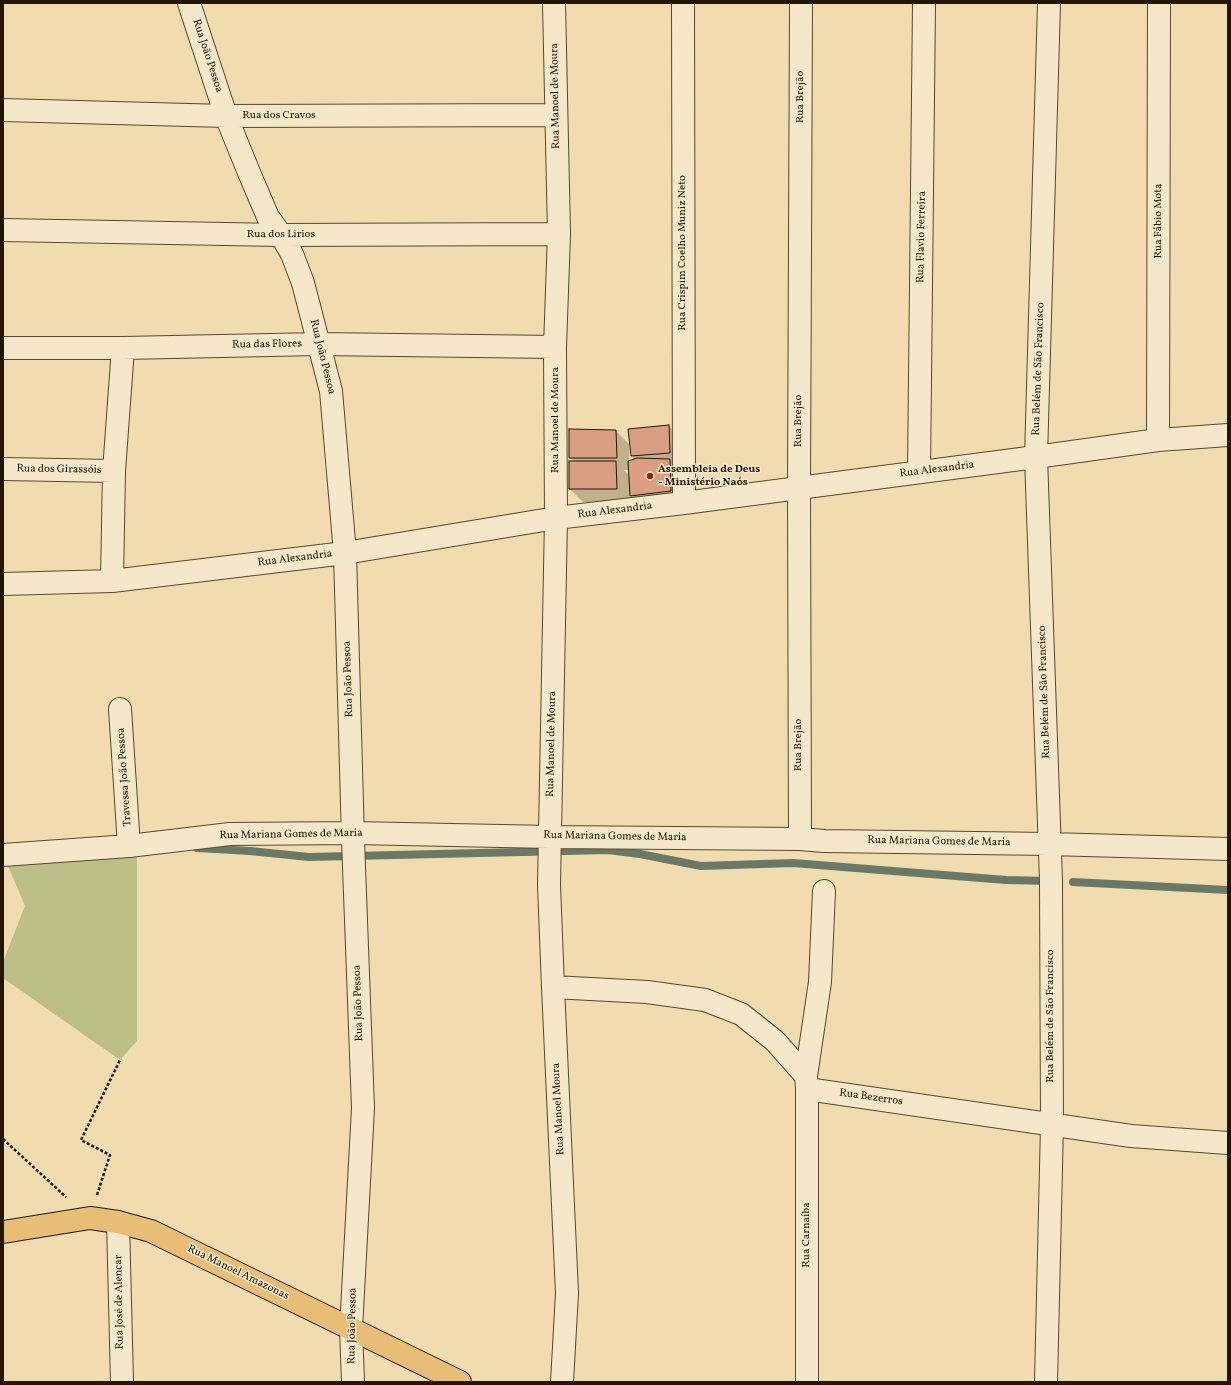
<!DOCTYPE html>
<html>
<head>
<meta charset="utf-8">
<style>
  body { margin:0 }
  #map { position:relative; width:1231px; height:1385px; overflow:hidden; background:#f0dcae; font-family:Vollkorn,serif }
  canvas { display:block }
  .frame { position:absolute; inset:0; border:4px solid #231503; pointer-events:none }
</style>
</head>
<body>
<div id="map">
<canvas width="1231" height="1385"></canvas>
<div class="frame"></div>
</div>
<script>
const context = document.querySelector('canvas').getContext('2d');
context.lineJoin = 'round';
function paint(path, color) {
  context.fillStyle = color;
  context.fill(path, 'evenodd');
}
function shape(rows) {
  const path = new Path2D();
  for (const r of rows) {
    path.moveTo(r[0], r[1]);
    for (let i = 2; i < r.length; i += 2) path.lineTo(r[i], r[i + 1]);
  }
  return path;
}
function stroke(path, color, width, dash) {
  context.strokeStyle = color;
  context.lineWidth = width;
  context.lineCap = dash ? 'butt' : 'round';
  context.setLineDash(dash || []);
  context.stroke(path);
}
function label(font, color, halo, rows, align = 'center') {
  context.font = font + ' Vollkorn,serif';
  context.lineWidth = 3;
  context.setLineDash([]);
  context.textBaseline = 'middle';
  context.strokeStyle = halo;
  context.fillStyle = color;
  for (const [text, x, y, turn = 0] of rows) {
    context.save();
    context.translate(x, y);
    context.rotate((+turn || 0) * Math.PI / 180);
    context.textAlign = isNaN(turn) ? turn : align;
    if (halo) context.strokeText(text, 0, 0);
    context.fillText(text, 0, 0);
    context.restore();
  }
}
const green = shape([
  [137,851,137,1041,120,1060,3,978,3,962,25,906,7,864]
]);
const shadow = shape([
  [669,426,682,439,684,503,644,509,630,495,630,502,583,502,570,489,574,462,570,457,616,431,629,444,629,461,636,460,632,456],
  [624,470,629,470,630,476]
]);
const stream = shape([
  [197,848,250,851,309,857,608,850,640,854,701,866,793,863,1006,880,1051,881],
  [1073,882,1228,890]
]);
const building = shape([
  [669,425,670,453,631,456,628,429,669,425],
  [569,429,616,430,617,458,569,458,569,429],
  [637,458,670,459,671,491,630,496,628,461,637,458],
  [569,461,616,461,617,489,569,489,569,461]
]);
const path = shape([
  [3,1139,66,1197],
  [97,1195,110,1155,81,1140,120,1060]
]);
const minor = shape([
  [189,3,226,116,250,175,268,217,281,235,292,254,303,283,331,391,345,553,353,840,363,1108,351,1329,353,1382],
  [554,3,559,234,555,347,556,518,549,885,553,987,567,1293,562,1382],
  [683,3,684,503],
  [3,110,226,116,556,115],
  [3,230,281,235,559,234],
  [3,348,123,348,319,344,555,347],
  [1158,440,1159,3],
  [3,469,114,471],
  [919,472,924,3],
  [112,581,114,471,123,348],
  [3,584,112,581,345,553,556,518,684,503,1036,457,1158,440,1228,435],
  [120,709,129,846],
  [800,839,799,488,801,3],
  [3,855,129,846,230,834,354,833,550,837,800,839,824,841,1050,844,1228,849],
  [553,987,647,992,705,1000,741,1014,775,1041,806,1076,807,1089,1131,1136,1228,1143],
  [806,1076,820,982,824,891],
  [807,1089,807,1382],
  [118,1222,122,1382],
  [1046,1382,1052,1125,1051,881,1036,457,1049,3]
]);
const major = shape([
  [3,1232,90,1218,118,1222,151,1231,460,1382]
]);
const markers = [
  [650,476,4,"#8f2418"]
];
const streetNames = [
  ["Rua João Pessoa",207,56,72],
  ["Rua Manoel de Moura",556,96,-91],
  ["Rua Brejão",801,97,-90],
  ["Rua dos Cravos",279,116],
  ["Rua Fábio Mota",1159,221,-90],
  ["Rua dos Lirios",281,235],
  ["Rua Flavio Ferreira",922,237,-89],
  ["Rua Crispim Coelho Muniz Neto",683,253,-90],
  ["Rua das Flores",267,345,-1],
  ["Rua João Pessoa",322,357,76],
  ["Rua Belém de São Francisco",1039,369,-88],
  ["Rua Manoel de Moura",556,420,-90],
  ["Rua Brejão",799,421,-90],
  ["Rua dos Girassóis",59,470,1],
  ["Rua Alexandria",937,470,-7],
  ["Rua Alexandria",615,511,-7],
  ["Rua Alexandria",295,559,-7],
  ["Rua João Pessoa",349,679,-92],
  ["Rua Belém de São Francisco",1045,692,-92],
  ["Rua Manoel de Moura",552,744,-89],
  ["Rua Brejão",799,745,-90],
  ["Travessa João Pessoa",125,777,-94],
  ["Rua Mariana Gomes de Maria",291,835,-1],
  ["Rua Mariana Gomes de Maria",615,837,1],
  ["Rua Mariana Gomes de Maria",939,842,1],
  ["Rua João Pessoa",359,1003,-92],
  ["Rua Belém de São Francisco",1051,1016,-90],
  ["Rua Bezerros",871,1098,8],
  ["Rua Manoel Moura",559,1109,-93],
  ["Rua Carnaíba",807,1235,-90],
  ["Rua Manoel Amazonas",238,1273,26],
  ["Rua José de Alencar",120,1302,-91],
  ["Rua João Pessoa",353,1326,-89]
];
const poiNames = [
  ["Assembleia de Deus",658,470],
  ["- Ministério Naós",658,483]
];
paint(green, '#bdbf88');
paint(shadow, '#0003');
stroke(stream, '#6a7967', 8);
paint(building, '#da9f82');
stroke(building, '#231503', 1);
stroke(minor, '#56472e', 24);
stroke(major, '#231503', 24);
stroke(path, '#231503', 2.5, [3, 2]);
stroke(minor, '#f5e8ca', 22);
stroke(major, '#e8be77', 22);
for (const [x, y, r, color] of markers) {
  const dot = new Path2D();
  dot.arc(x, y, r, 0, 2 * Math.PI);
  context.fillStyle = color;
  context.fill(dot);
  stroke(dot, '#f5e8ca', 1.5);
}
label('11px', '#231503', '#f5e8ca', streetNames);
label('bold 11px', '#231503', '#f5e8ca', poiNames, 'left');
</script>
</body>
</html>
